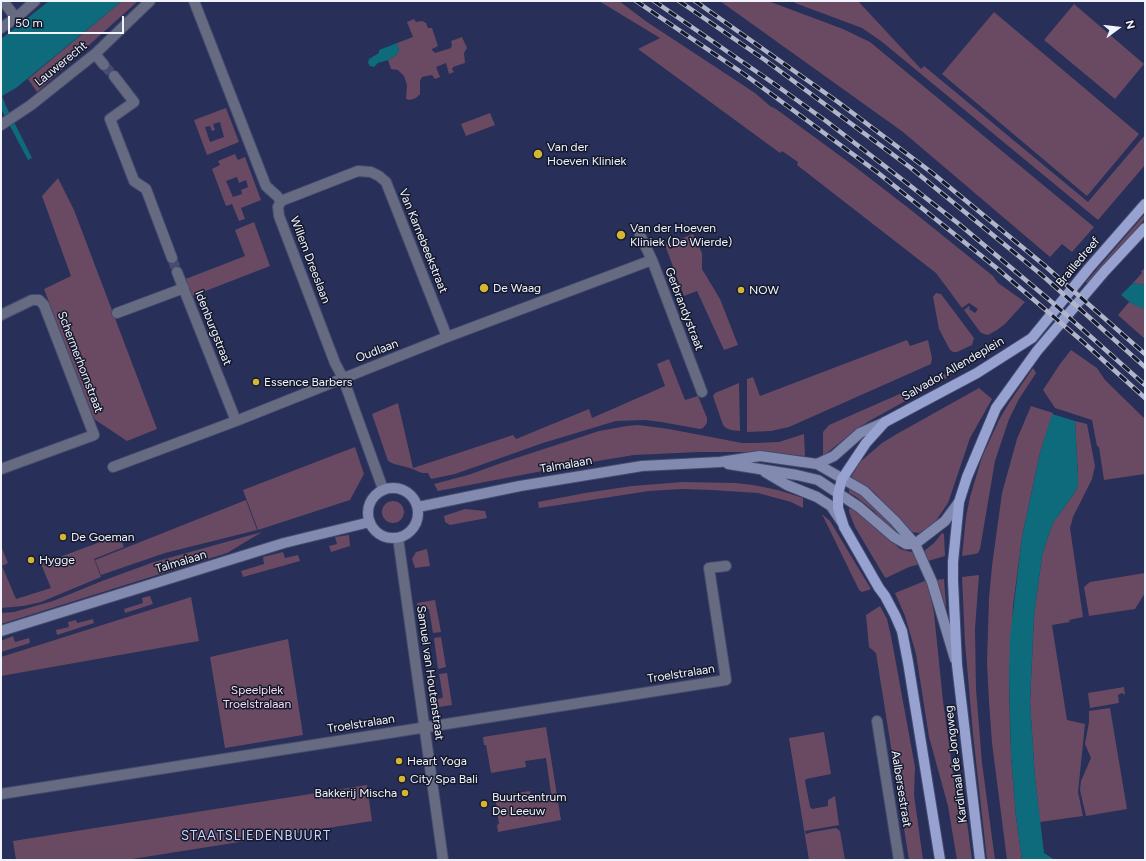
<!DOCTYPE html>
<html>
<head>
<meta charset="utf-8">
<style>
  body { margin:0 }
  #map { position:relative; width:1146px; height:861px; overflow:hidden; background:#282f58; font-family:Figtree,sans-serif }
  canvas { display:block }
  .frame { position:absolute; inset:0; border:2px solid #f1f4fe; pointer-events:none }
  .north { position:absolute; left:1098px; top:8px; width:40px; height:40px; -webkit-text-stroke:3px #15192c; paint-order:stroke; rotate:75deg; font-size:11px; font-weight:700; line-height:16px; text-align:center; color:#f1f4fe }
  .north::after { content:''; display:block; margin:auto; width:14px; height:18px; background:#f1f4fe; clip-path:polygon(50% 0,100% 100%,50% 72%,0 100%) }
  .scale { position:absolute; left:8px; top:16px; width:116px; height:18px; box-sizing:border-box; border:2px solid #f1f4fe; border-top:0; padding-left:5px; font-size:12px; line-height:14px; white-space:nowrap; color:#f1f4fe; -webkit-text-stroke:3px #15192c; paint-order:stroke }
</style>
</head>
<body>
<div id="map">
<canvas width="1146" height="861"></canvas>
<div class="frame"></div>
<div class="north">N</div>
<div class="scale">50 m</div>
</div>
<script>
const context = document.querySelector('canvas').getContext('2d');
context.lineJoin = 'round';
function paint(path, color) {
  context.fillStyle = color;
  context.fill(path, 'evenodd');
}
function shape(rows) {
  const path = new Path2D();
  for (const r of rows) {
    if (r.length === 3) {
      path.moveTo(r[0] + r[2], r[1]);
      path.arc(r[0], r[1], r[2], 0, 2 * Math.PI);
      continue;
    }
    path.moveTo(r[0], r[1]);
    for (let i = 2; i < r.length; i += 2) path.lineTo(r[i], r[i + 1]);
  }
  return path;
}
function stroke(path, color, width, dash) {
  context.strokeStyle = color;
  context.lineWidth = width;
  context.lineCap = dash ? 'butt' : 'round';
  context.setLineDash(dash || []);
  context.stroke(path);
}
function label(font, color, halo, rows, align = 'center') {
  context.font = font + ' Figtree,sans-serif';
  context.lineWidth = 3;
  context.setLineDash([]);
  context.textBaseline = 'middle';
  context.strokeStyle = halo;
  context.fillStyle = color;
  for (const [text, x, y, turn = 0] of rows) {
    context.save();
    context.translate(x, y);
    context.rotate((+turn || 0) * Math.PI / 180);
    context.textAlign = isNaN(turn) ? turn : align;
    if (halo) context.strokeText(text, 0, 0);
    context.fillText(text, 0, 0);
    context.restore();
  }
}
const green = shape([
  [122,1,138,1,37,92,28,79],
  [599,1,619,1,647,22,755,93,770,106,776,109,854,166,911,210,993,276,998,283,1025,302,1005,324,997,330,988,335,981,333,964,310,969,306,970,307,969,309,975,313,978,309,969,303,962,308,936,273,797,165,798,162,782,151,780,153,638,49,660,38],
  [720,1,768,1,843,29,870,42,1094,227,1072,252,1062,244,1050,257,903,132],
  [794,1,858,1,921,69,924,66,1088,202,1145,135,1145,165,1098,220,881,41,862,28,795,3],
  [1074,4,1144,64,1115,99,1044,40],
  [994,12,1139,134,1087,196,942,74],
  [414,19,416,22,422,21,426,23,428,28,432,28,438,46,432,49,432,50,435,53,451,48,452,45,451,41,462,37,467,48,464,53,465,63,453,67,452,69,454,72,449,74,446,63,436,67,440,77,435,79,432,75,422,77,420,81,420,94,416,98,410,100,406,99,407,85,404,76,398,70,391,69,388,60,395,56,399,51,397,43,413,37,407,22],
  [226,108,239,142,207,155,194,120],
  [220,122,224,137,210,142,205,127,210,126,212,131,215,130,213,124],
  [490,113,495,125,466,136,461,124],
  [235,154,238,160,245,157,261,200,241,208,245,219,239,221,232,204,226,206,212,169,220,165,218,161],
  [237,177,239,183,246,180,248,187,241,190,242,194,233,197,226,181],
  [58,178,74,210,157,429,127,441,94,419,44,289,71,276,42,196],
  [1145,214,1145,219,1088,284,1086,282],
  [254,222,270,266,190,297,183,280,245,256,235,230],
  [693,234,702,253,702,269,720,299,738,345,724,350,697,291,684,296,665,245],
  [1145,268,1145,285,1133,283,1142,273,1141,271],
  [936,293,941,294,974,338,972,345,957,352,953,352,950,350,939,329,933,297],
  [1129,302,1145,309,1145,339,1118,315],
  [907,340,910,346,928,340,932,358,931,364,789,427,771,431,747,432,747,379,753,377,760,396],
  [1071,350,1097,368,1105,380,1145,419,1145,474,1104,480,1099,447,1097,446,1092,420,1055,408,1043,390,1060,364],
  [669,359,685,400,698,396,707,418,707,423,703,428,700,429,661,422,645,420,616,421,543,443,455,474,431,479,428,473,422,473,410,468,394,464,388,461,372,414,398,403,413,468,513,435,516,439,589,409,592,418,665,386,657,364],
  [1033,368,1036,373,1019,399,1009,419,995,461,980,549,978,553,975,554,962,556,966,517,970,497,982,457,1000,418,1009,403],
  [945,374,947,378,871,420,858,428,823,456,823,432,829,425],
  [739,383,740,431,731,430,726,428,723,425,713,396,715,393],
  [979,388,992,399,970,438,948,503,933,525,919,533,911,532,873,491,851,477,860,462,882,443,895,435],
  [1031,406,1053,413,1040,453,1022,537,1013,606,1009,679,1010,725,1011,756,1016,817,1022,860,1007,860,992,743,989,702,987,663,989,598,992,566,1002,493,1017,439],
  [1075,421,1087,424,1095,466,1092,479,1073,517,1070,528,1083,617,1069,620,1070,622,1052,625,1067,720,1085,724,1078,792,1083,816,1040,822,1035,778,1030,703,1034,616,1042,556,1046,543,1053,523,1075,492,1078,485,1078,477],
  [638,425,669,429,742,443,755,443,779,442,804,434,805,456,761,452,699,452,634,455,579,464,438,491,434,484,468,475,504,462,599,431,627,426],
  [355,447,364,474,350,500,258,530,243,490],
  [683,482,735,483,753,485,778,490,803,498,803,508,791,502,758,493,711,490,682,489,649,491,539,508,538,502,585,493,632,486],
  [849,488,850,488,861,493,904,536,893,533,874,511,855,496,849,493],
  [246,500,257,530,165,553,101,575,95,560],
  [393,512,11],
  [852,508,868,518,900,549,915,553,920,564,909,567,886,578,884,576,855,527,849,512,849,509],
  [465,509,485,511,487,518,450,525,445,522,444,516],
  [822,514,830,521,871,589,862,592,859,590],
  [262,532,227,553,1,624,1,613,14,612,53,601,102,581,154,562],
  [942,533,944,534,945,556,928,561,924,551,934,543],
  [119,535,124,547,94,559,101,577,41,602,23,606,1,608,1,546,8,563,2,566,16,599,51,588,41,564],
  [349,535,350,546,331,552,329,546,337,544,335,537],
  [427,549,430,566,415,568,412,559,416,552],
  [283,552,285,558,298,555,300,561,243,577,241,571,264,564,263,557],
  [1145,573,1145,593,1135,609,1089,616,1084,587,1090,582],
  [979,575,975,629,976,689,982,763,995,860,987,860,973,734,965,643,962,577],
  [944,579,946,606,945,608,935,580],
  [927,580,934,613,943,701,959,817,967,822,972,860,957,860,948,806,929,737,916,654,905,616,895,593],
  [150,596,153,604,125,613,124,609,143,603,142,598],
  [191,597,199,641,1,676,1,657],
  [435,600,441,632,433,633,429,609,418,610,417,603],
  [880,606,887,619,891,636,915,767,914,795,923,860,909,860,876,653,869,647,866,615],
  [93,619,94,623,57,635,56,630,69,627,68,622,76,620,77,623],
  [13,636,15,642,29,638,30,643,1,652,1,641],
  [441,637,446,667,438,669,434,638],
  [288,639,303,735,225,748,210,657],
  [447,673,452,705,433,708,432,700,442,698,443,697,439,674],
  [1124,687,1125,695,1122,693,1118,695,1119,703,1090,708,1088,693],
  [1110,708,1127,809,1086,816,1080,790,1081,781,1091,758,1085,744,1089,722,1089,711],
  [546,727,561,820,498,832,497,825,499,824,495,796,530,791,531,797,551,793,546,758,525,761,526,767,491,773,486,745,484,745,483,737],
  [824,732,831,774,806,779,805,781,810,807,812,809,828,806,828,800,835,796,839,825,805,831,806,834,812,832,836,828,840,831,845,860,809,860,789,738],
  [367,785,372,821,126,860,16,860,13,841]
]);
const water = shape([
  [49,1,122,1,16,88,2,96,6,106,32,158,28,160,1,109,1,39],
  [397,43,399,51,395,56,388,60,378,63,374,67,370,66,368,63,369,59,379,53,379,50],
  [1133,283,1145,285,1145,309,1132,304,1121,295],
  [1052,414,1075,421,1078,477,1078,485,1075,492,1053,523,1046,543,1042,556,1034,616,1030,702,1035,778,1044,853,1055,860,1022,860,1016,817,1011,756,1009,679,1010,637,1022,537,1040,453]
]);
const streetTunnel = shape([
  [104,65,114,76],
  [172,258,177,272]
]);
const street = shape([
  [3,1,16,18],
  [194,1,266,186,277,196,281,201,278,207,279,216,335,363,343,378,383,489],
  [1,28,16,18,35,1],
  [95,54,104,65],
  [114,76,134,102,110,119,134,181,146,189,172,258],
  [1,125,31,105,95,54,150,1],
  [281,201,358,171,371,172,379,176,386,182,447,337],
  [640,235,652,260,702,392],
  [177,272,236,421],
  [117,313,184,288],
  [1,315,32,300,39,300,44,305,94,435,1,469],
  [113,467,236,421,447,337,652,260],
  [398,538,443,860],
  [877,721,899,860],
  [1,794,726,680,709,568,726,566]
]);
const secondary = shape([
  [728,464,797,475,818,480,859,507,894,537,906,544,915,544,945,521,959,502],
  [817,464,864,491,895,521,915,544,932,582,955,659],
  [765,472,787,485,817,497,831,506,841,521],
  [393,513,25],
  [418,507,520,486,642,466,720,462,760,456,817,464,834,456,860,433,885,422],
  [1,631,284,543,370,522]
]);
const primary = shape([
  [940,860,908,662,902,631,895,615,885,596,879,588,844,527,838,508,838,494,842,479,866,443,885,422,977,373,1032,338,1089,268,1145,204],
  [980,860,957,665,953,581,953,562,959,502,967,477,996,408,1037,351,1104,272,1145,228]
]);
const rail = shape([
  [636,1,744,74,877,172,999,270,1082,341,1145,398],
  [654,1,773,83,826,121,908,184,959,224,1053,303,1145,385],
  [679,1,765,60,911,168,1043,276,1145,367],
  [695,1,838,102,931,172,1044,265,1145,354]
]);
const markers = [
  [538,154,5,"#d5b534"],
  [621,235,5,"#d5b534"],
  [484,288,5,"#d5b534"],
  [741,290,4,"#d5b534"],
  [256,382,4,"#d5b534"],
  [63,537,4,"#d5b534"],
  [31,560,4,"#d5b534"],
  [399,761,4,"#d5b534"],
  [402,779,4,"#d5b534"],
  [405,793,4,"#d5b534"],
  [484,804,4,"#d5b534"]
];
const streetNames = [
  ["Lauwerecht",61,64,-39],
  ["Van Karnebeekstraat",423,241,68],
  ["Willem Dreeslaan",310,260,69],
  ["Brailledreef",1078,262,-50],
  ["Gerbrandystraat",684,309,69],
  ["Idenburgstraat",213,328,68],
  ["Oudlaan",377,351,-21],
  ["Schermerhornstraat",80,362,69],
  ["Salvador Allendeplein",953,369,-30],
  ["Talmalaan",566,465,-10],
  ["Talmalaan",181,562,-17],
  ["Samuel van Houtenstraat",430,673,82],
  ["Troelstralaan",681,674,-9],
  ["Troelstralaan",361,724,-9],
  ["Kardinaal de Jongweg",956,764,-97],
  ["Aalbersestraat",901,789,81]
];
const poiNames = [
  ["Van der",547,147],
  ["Hoeven Kliniek",547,161],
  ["Van der Hoeven",630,228],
  ["Kliniek (De Wierde)",630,242],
  ["De Waag",493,288],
  ["NOW",749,290],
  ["Essence Barbers",264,382],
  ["De Goeman",71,537],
  ["Hygge",39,560],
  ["Heart Yoga",407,761],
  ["City Spa Bali",410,779],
  ["Bakkerij Mischa",397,793,"right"],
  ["Buurtcentrum",492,797],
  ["De Leeuw",492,811]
];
const parkNames = [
  ["Speelplek",257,690],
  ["Troelstralaan",257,704]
];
const neighbourhoodNames = [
  ["STAATSLIEDENBUURT",256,836]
];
paint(green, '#694a62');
paint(water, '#0e6b7c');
stroke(streetTunnel, '#464d71', 10, [10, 5]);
stroke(street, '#444b6f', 12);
stroke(secondary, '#444b6f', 12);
stroke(primary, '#444b6f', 12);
stroke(street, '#666b82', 10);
stroke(secondary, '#828aaf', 10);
stroke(primary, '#97a2d1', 10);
stroke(rail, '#b1b5c9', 4.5);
stroke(rail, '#15192c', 3, [9]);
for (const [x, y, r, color] of markers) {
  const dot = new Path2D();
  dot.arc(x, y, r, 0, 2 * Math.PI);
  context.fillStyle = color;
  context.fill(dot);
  stroke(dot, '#15192c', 1.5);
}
label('12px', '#f1f4fe', '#15192c', streetNames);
label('12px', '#f1f4fe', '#15192c', poiNames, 'left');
label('12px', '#f7d9f0', '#15192c', parkNames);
context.letterSpacing = '1px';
label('13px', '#cad4fe', '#15192c', neighbourhoodNames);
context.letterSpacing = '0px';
</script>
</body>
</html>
